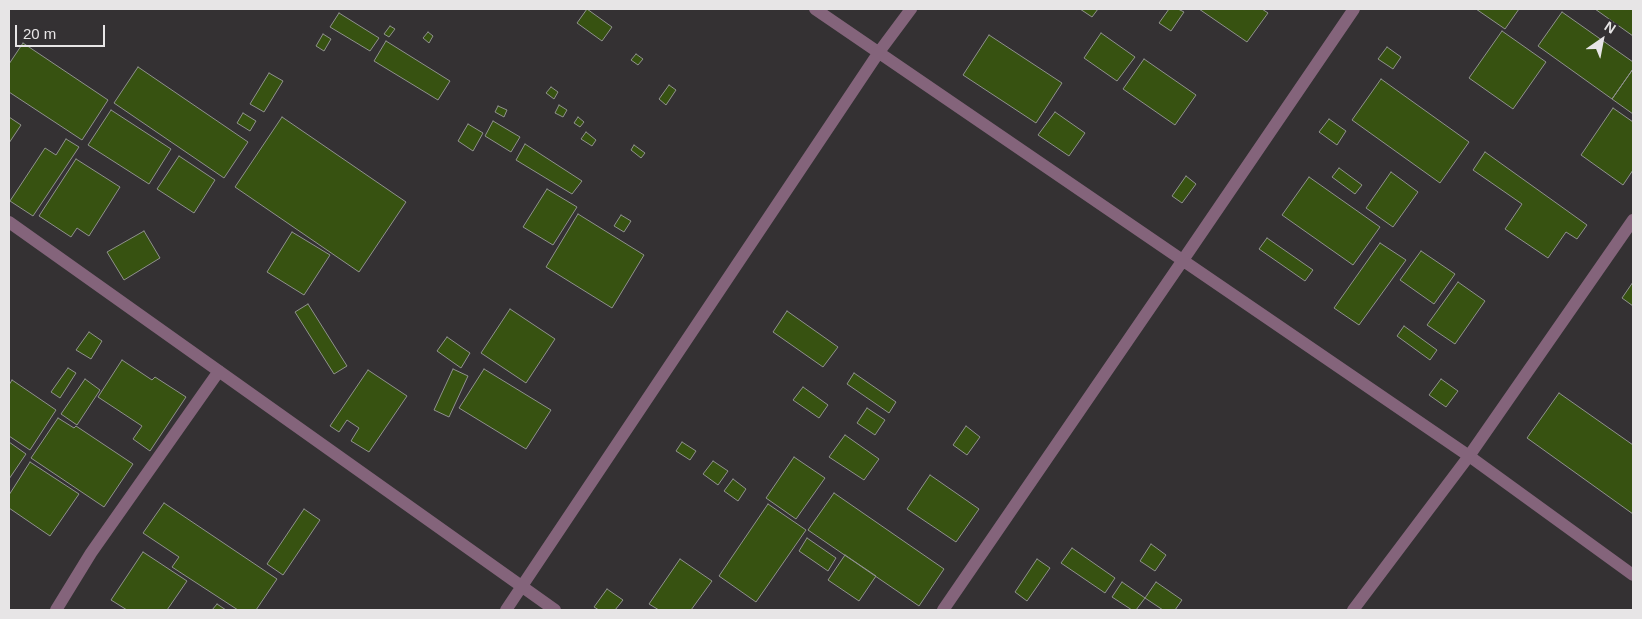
<!DOCTYPE html>
<html>
<head>
<meta charset="utf-8">
<style>
  body { margin:0 }
  #map { position:relative; width:1642px; height:619px; overflow:hidden; background:#343133; font-family:Arial,sans-serif }
  canvas { display:block }
  .frame { position:absolute; inset:0; border:10px solid #e7e5e6; pointer-events:none }
  .north { position:absolute; left:1577px; top:15px; width:50px; height:50px; -webkit-text-stroke:4px #343133; paint-order:stroke; rotate:33deg; font-size:14px; font-weight:700; line-height:20px; text-align:center; color:#e7e5e6 }
  .north::after { content:''; display:block; margin:auto; width:18px; height:22px; background:#e7e5e6; clip-path:polygon(50% 0,100% 100%,50% 72%,0 100%) }
  .scale { position:absolute; left:15px; top:25px; width:90px; height:22px; box-sizing:border-box; border:2px solid #e7e5e6; border-top:0; padding-left:6px; font-size:15px; line-height:18px; white-space:nowrap; color:#e7e5e6; -webkit-text-stroke:4px #343133; paint-order:stroke }
</style>
</head>
<body>
<div id="map">
<canvas width="1642" height="619"></canvas>
<div class="frame"></div>
<div class="north">N</div>
<div class="scale">20 m</div>
</div>
<script>
const context = document.querySelector('canvas').getContext('2d');
context.lineJoin = 'round';
function paint(path, color) {
  context.fillStyle = color;
  context.fill(path, 'evenodd');
}
function shape(rows) {
  const path = new Path2D();
  for (const r of rows) {
    path.moveTo(r[0], r[1]);
    for (let i = 2; i < r.length; i += 2) path.lineTo(r[i], r[i + 1]);
  }
  return path;
}
function stroke(path, color, width, dash) {
  context.strokeStyle = color;
  context.lineWidth = width;
  context.lineCap = dash ? 'butt' : 'round';
  context.setLineDash(dash || []);
  context.stroke(path);
}
const building = shape([
  [587,9,612,27,602,41,577,23,587,9],
  [1080,9,1098,9,1092,17,1080,9],
  [1169,9,1178,9,1184,12,1171,31,1159,23,1169,9],
  [1199,9,1262,9,1268,13,1247,42,1199,9],
  [1476,9,1519,9,1505,29,1476,9],
  [1595,9,1633,9,1633,36,1595,9],
  [1562,12,1633,62,1633,69,1612,99,1538,46,1562,12],
  [339,13,379,38,370,51,330,27,339,13],
  [390,26,395,29,389,37,384,34,390,26],
  [1502,31,1546,62,1513,109,1469,78,1502,31],
  [428,32,433,36,429,43,423,38,428,32],
  [1101,33,1135,57,1117,81,1084,58,1101,33],
  [323,34,331,39,324,51,316,46,323,34],
  [989,35,1062,83,1036,123,963,75,989,35],
  [386,41,450,81,438,100,374,61,386,41],
  [23,43,108,100,82,140,9,92,9,64,23,43],
  [1387,47,1401,57,1393,69,1378,59,1387,47],
  [636,54,643,59,638,65,631,60,636,54],
  [1144,59,1196,95,1175,125,1123,89,1144,59],
  [138,67,248,142,224,178,114,103,138,67],
  [1633,69,1633,114,1612,99,1633,69],
  [269,73,283,81,264,112,250,104,269,73],
  [1381,79,1469,142,1440,183,1352,120,1381,79],
  [669,85,676,90,666,105,659,99,669,85],
  [551,87,558,92,554,99,546,93,551,87],
  [559,105,567,110,563,117,555,113,559,105],
  [498,106,507,110,504,117,495,112,498,106],
  [1613,108,1633,122,1633,170,1623,185,1581,155,1613,108],
  [111,110,171,149,149,184,88,145,111,110],
  [1055,112,1085,133,1069,156,1038,135,1055,112],
  [243,113,256,121,250,131,237,123,243,113],
  [9,117,21,125,9,143,9,117],
  [282,117,406,202,359,272,235,187,282,117],
  [578,117,584,122,580,127,574,123,578,117],
  [1329,119,1346,131,1337,145,1319,132,1329,119],
  [493,121,520,137,511,152,485,136,493,121],
  [468,124,483,133,473,151,458,141,468,124],
  [586,132,596,140,592,146,581,139,586,132],
  [66,139,79,147,33,216,10,201,45,148,56,155,66,139],
  [525,144,582,181,572,194,516,160,525,144],
  [634,145,645,153,641,158,631,150,634,145],
  [1485,152,1587,225,1577,239,1566,232,1548,258,1505,229,1522,204,1473,170,1485,152],
  [179,156,215,180,194,213,157,189,179,156],
  [76,159,120,187,89,236,77,228,71,237,39,216,76,159],
  [1339,168,1362,185,1355,194,1332,177,1339,168],
  [1391,172,1418,192,1393,227,1366,208,1391,172],
  [1186,176,1196,184,1182,203,1172,196,1186,176],
  [1309,177,1380,227,1353,265,1282,215,1309,177],
  [547,189,577,207,553,245,523,227,547,189],
  [578,214,644,255,612,308,546,267,578,214],
  [621,215,631,221,624,232,614,226,621,215],
  [144,231,160,258,124,280,107,252,144,231],
  [292,232,330,255,304,295,267,272,292,232],
  [1267,238,1313,270,1305,281,1259,249,1267,238],
  [1380,243,1406,260,1359,325,1334,308,1380,243],
  [1421,251,1455,274,1434,304,1400,280,1421,251],
  [1458,282,1485,301,1455,344,1427,325,1458,282],
  [1633,282,1633,306,1622,298,1633,282],
  [308,304,347,366,334,374,295,312,308,304],
  [510,309,555,339,526,383,481,353,510,309],
  [787,311,838,347,823,367,773,332,787,311],
  [1404,326,1437,350,1430,360,1397,336,1404,326],
  [89,332,102,341,91,359,76,350,89,332],
  [447,337,470,353,461,368,437,351,447,337],
  [122,360,152,380,155,377,186,397,150,451,133,439,142,426,98,397,122,360],
  [68,368,76,373,60,398,51,392,68,368],
  [453,369,468,376,449,417,434,410,453,369],
  [484,369,551,410,526,449,459,408,484,369],
  [368,370,407,396,369,452,351,441,359,428,347,420,339,432,330,426,368,370],
  [854,373,896,402,889,413,847,384,854,373],
  [85,379,100,390,77,425,61,414,85,379],
  [1441,379,1458,391,1446,407,1429,395,1441,379],
  [12,380,56,410,30,450,9,436,9,385,12,380],
  [803,387,828,405,819,418,793,400,803,387],
  [1559,393,1633,445,1633,514,1527,438,1559,393],
  [867,408,885,420,875,435,857,423,867,408],
  [58,418,74,428,76,426,133,464,104,507,31,458,58,418],
  [966,426,980,437,967,455,953,445,966,426],
  [845,435,879,459,864,480,829,457,845,435],
  [9,442,26,454,9,479,9,442],
  [682,442,696,451,690,460,676,451,682,442],
  [794,457,825,478,796,519,766,498,794,457],
  [713,461,728,471,718,485,703,474,713,461],
  [30,462,79,494,50,536,9,508,9,495,30,462],
  [930,475,979,509,956,542,907,509,930,475],
  [733,479,746,489,738,501,724,491,733,479],
  [834,493,944,569,919,606,808,530,834,493],
  [164,503,277,579,256,610,238,610,172,567,179,557,143,533,164,503],
  [768,504,806,530,756,602,719,576,768,504],
  [304,509,320,520,283,575,267,564,304,509],
  [807,538,836,558,828,571,799,551,807,538],
  [1151,544,1166,555,1155,571,1140,561,1151,544],
  [1072,548,1115,578,1105,593,1061,563,1072,548],
  [143,552,187,581,167,610,127,610,111,600,143,552],
  [845,555,876,576,859,601,828,580,845,555],
  [680,559,712,581,691,610,659,610,649,604,680,559],
  [1037,559,1050,568,1027,601,1015,592,1037,559],
  [1122,582,1145,598,1136,610,1132,610,1112,597,1122,582],
  [1156,582,1182,600,1175,610,1163,610,1145,598,1156,582],
  [607,589,623,600,615,610,599,610,594,607,607,589],
  [217,604,226,610,212,610,217,604]
]);
const street = shape([
  [815,9,1469,456,1633,575],
  [9,222,555,610],
  [56,610,91,553,219,371],
  [506,610,879,52,911,9],
  [943,610,1183,260,1354,9],
  [1353,610,1469,456,1633,220]
]);
paint(building, '#375211');
stroke(building, '#8f918d', 1);
stroke(street, '#84647b', 12);
</script>
</body>
</html>
